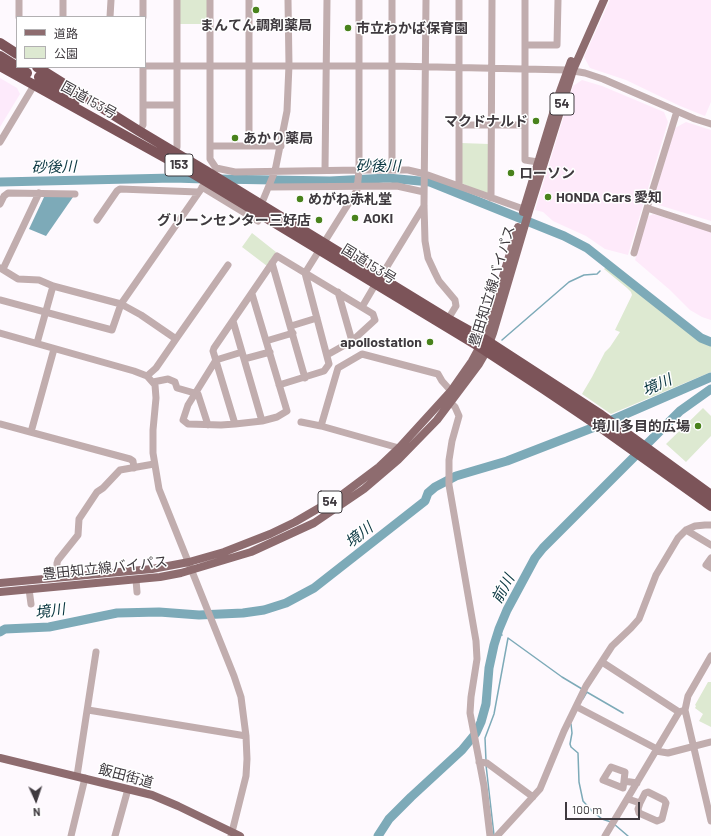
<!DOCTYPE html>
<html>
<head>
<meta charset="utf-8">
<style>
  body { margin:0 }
  #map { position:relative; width:711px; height:836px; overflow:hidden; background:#fef9fe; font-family:Barlow,"Noto Sans JP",sans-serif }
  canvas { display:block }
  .legend { position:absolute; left:16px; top:16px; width:130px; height:52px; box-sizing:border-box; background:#fff; border:1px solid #b2b0b2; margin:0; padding:5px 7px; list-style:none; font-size:12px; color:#3f3a3f }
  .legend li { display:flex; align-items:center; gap:8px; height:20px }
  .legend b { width:20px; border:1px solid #b2b0b2 }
  .north { position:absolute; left:16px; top:780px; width:40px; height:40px; -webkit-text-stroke:3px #fff; paint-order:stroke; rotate:177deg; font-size:11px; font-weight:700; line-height:16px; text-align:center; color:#3f3a3f }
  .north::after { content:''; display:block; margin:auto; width:14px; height:18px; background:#3f3a3f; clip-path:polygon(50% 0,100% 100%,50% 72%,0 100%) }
  .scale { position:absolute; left:565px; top:802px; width:75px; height:18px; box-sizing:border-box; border:2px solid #3f3a3f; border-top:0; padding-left:5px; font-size:12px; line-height:14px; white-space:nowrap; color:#3f3a3f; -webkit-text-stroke:3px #fff; paint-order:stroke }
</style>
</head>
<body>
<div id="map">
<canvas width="711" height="836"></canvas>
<ul class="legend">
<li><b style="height:5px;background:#8e6c6f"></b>道路</li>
<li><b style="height:11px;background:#dde9d1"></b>公園</li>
</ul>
<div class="north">N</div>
<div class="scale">100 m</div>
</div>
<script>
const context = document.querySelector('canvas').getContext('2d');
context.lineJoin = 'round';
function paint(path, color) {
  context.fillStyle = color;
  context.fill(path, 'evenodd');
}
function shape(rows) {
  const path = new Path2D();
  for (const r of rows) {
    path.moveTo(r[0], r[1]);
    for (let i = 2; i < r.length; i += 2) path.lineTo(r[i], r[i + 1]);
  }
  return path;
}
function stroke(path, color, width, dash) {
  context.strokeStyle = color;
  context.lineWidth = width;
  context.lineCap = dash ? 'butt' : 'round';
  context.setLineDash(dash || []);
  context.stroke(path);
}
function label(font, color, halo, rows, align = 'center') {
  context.font = font + ' Barlow,"Noto Sans JP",sans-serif';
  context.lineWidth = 3;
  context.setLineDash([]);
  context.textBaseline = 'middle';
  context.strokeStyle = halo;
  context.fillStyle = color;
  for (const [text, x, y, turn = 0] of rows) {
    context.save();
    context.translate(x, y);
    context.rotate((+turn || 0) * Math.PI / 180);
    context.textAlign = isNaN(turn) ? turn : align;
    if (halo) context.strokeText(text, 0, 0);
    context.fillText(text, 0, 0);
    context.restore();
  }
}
const built = shape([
  [0,78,17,88,20,94,0,127]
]);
const industrial = shape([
  [610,0,711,0,711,102,705,116,680,106,626,80,590,68,584,57],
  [582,80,602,86,664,112,668,122,628,255,605,249,586,236,553,221,543,212,535,210,573,86],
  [686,122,711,130,711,221,652,203,675,128],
  [653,214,711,231,711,320,702,317,690,310,670,290,635,260,647,217]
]);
const green = shape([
  [180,0,208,0,208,24,180,24],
  [461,143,489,144,489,195,461,183],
  [252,233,276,252,267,266,242,247],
  [606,267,707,345,711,346,711,372,611,414,582,394,592,377,605,352,610,347,620,332,615,330,632,295,631,292,627,288,604,269],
  [703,408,711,416,711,436,686,462,666,444],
  [708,682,711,682,711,727,699,721,703,714,695,708,696,706,695,705]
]);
const water = shape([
  [44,197,73,197,46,236,29,229]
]);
const stream = shape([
  [502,340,569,282,584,275,597,274,600,271],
  [498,634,502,635],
  [585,691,623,713],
  [583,699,587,692],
  [571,724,572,733,570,744,571,747,578,753,579,782,583,801,592,811,602,819,611,822],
  [486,761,485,738,494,714,508,638,562,677,582,689],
  [486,765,494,835],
  [614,824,628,836]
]);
const river = shape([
  [217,179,330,181,388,178,430,182,564,236,587,248,701,338,711,342],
  [0,182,173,178,205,179],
  [0,632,5,629,49,627,117,613,159,612,199,615,243,613,264,610,286,603,314,588,425,501,428,493,435,487,456,476,507,461,605,423,711,377],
  [378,836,389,819,411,797,462,750,476,733,481,722,486,704,489,668,494,645,499,629,507,610,535,558,543,548,680,411,711,389]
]);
const minor = shape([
  [19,0,19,17],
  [210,0,210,159,216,168,235,172,359,170,408,170,425,174,529,211],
  [426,0,424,205,425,241,428,258,435,273,439,281,455,300,456,306,448,319],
  [525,0,525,45],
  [63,17,63,0],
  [110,17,111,0],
  [143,17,143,0],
  [145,66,393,66,568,70,585,73,603,79,695,119,711,124],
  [144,105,176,105],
  [677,111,647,208,711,229],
  [459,125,525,125],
  [139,131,143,125,143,67],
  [0,142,36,82],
  [210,146,281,146],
  [249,146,249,0],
  [177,147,177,0],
  [538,162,525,160,525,45,557,45,558,0],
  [325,170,327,0],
  [392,170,392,0],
  [459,186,459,0],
  [202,187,258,221],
  [269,187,397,186,424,192],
  [491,198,492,0],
  [0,204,4,196,8,193,75,194],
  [261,205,275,171,287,111,289,65,288,0],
  [97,220,117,191,120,189,198,192],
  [634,253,647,208],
  [272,263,305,378],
  [0,268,18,279,39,280,53,286,121,304,141,315,176,339,228,265],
  [3,269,39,193],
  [380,278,424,206],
  [338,292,352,341],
  [0,300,112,330,121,304,206,182],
  [362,307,375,285],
  [233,321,262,421],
  [291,326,317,318],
  [0,333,134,371,147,376,155,385,156,398,153,430,153,453,159,489,234,676,241,697,246,736,247,759,246,776,231,836],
  [266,341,293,333],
  [37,343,53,286],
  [242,352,216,360,188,405,183,420,188,424,221,425,235,424,262,421,277,417,287,411,252,294],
  [244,359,270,352],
  [147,376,156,368,176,339],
  [153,382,168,379,175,382,177,388,198,394,208,425],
  [279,385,324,371,329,364,305,273,357,190,359,170,359,0],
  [451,403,455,407,459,416,452,441,449,460,449,485,476,641,477,659,471,697,470,713,484,786,490,836],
  [301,422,321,426,399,448],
  [0,424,130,459,133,461,134,468],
  [235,424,213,351,214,348,277,256,373,314,375,320,352,341,327,355],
  [321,426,338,368,362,354,438,374,442,381,451,391],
  [31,432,54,349],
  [686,530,711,545],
  [711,558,706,565,711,568],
  [57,577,57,563,58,560,78,535,79,519,97,492,103,488,120,470,154,464],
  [136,580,137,592],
  [29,589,31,604],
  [711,656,688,696,685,710,711,821],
  [602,662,679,712],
  [577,707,657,749],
  [88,710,246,736],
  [656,751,668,753,711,742],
  [479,762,487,763,533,797],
  [77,776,96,652],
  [624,781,623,788,603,780,611,767,625,772,624,781,637,783],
  [628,799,640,803,645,793,648,792,664,800,666,803,662,819,657,821,639,813,638,809,640,803],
  [71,836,85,778],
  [115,836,128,789],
  [497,836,540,789,564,731,586,686,612,646,631,628,639,619,656,575,678,538,686,530,695,526,705,525,711,525],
  [605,836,679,712,685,710]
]);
const major = shape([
  [523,212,559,94,571,61],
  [0,583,152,569,189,562,224,552,270,534,295,522,343,494,379,467,399,448,451,391,472,361,484,339,518,227],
  [0,592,160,577,181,573,251,552,314,523,364,489,398,460,437,420,479,364,486,352,493,333,529,211,573,70,604,0],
  [0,758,152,795,178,806,240,836]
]);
const highway = shape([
  [0,43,17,54],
  [0,56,27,73],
  [0,66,189,171,480,347,544,389,596,424,711,506],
  [37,67,139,131,211,174,448,319,484,339,601,415,711,495],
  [39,77,75,101]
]);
const markers = [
  [256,10,4,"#49821c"],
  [348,28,4,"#49821c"],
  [536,121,4,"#49821c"],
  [235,138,4,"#49821c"],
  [511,173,4,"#49821c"],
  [548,197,4,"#49821c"],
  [300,199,4,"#49821c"],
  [355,218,4,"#49821c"],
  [319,220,4,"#49821c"],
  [430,342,4,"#49821c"],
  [698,426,4,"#49821c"]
];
const shields = [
  [562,104,24],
  [179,165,28],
  [330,502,24]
];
const shieldNames = [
  ["54",562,104],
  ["153",179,165],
  ["54",330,502]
];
const poiNames = [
  ["まんてん調剤薬局",256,25,"center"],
  ["市立わかば保育園",356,28],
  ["マクドナルド",528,121,"right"],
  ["あかり薬局",243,138],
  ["ローソン",519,173],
  ["HONDA Cars 愛知",556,197],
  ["めがね赤札堂",308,199],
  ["AOKI",363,218],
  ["グリーンセンター三好店",311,220,"right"],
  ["apollostation",422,342,"right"],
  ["境川多目的広場",690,426,"right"]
];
const streetNames = [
  ["国道153号",89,100,29],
  ["国道153号",369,264,32],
  ["豊田知立線バイパス",492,286,-73],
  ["豊田知立線バイパス",105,568,-6],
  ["飯田街道",126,776,15]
];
const waterNames = [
  ["砂後川",378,166],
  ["砂後川",54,167,-1],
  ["境川",657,385,-24],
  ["境川",359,535,-38],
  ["前川",503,589,-62],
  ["境川",50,611,-8]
];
paint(built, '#fdeafb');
paint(industrial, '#feeafa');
paint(green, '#dde9d1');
paint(water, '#7daab8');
stroke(stream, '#7daab8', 1.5);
stroke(river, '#7daab8', 9);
stroke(minor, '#c1adae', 7);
stroke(major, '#8e6c6f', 8);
stroke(highway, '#7c5459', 10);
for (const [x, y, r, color] of markers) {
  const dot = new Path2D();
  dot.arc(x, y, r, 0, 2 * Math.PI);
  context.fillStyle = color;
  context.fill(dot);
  stroke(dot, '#fff', 1.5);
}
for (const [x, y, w] of shields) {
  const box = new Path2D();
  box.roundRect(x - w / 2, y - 11, w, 22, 3);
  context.fillStyle = '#fff';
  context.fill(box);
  stroke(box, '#3f3a3f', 1);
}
label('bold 13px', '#3f3a3f', null, shieldNames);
label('bold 14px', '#3f3a3f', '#fff', poiNames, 'left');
label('14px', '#3f3a3f', '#fff', streetNames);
label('italic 15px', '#0a3641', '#fff', waterNames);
</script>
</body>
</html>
